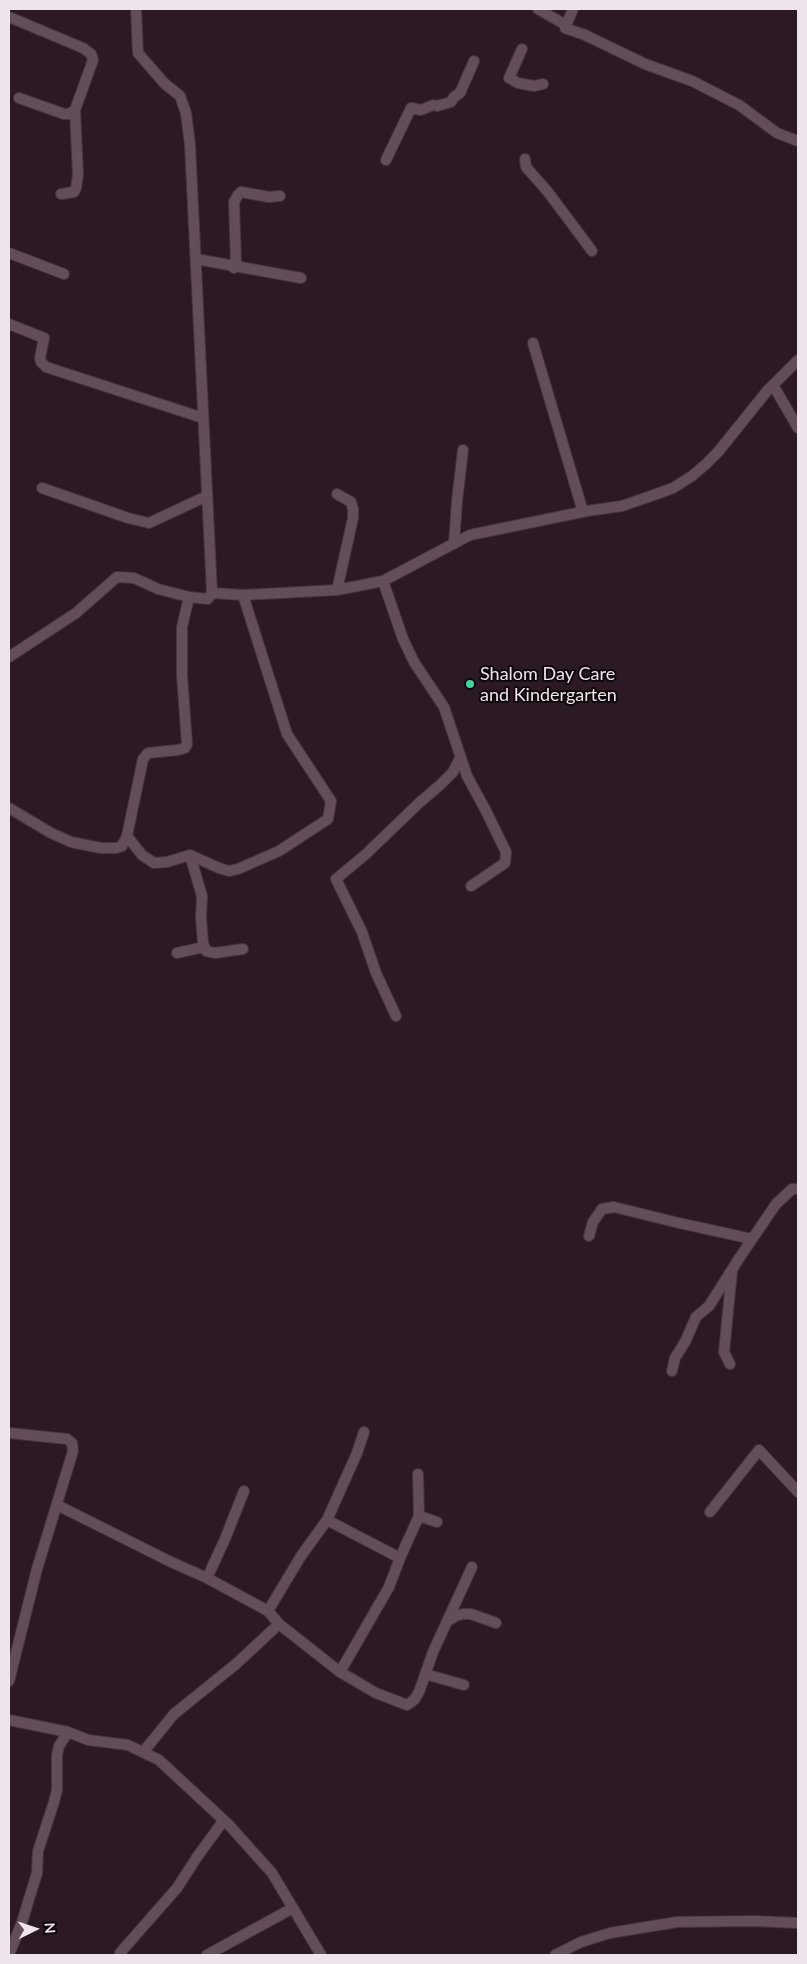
<!DOCTYPE html>
<html>
<head>
<meta charset="utf-8">
<style>
  body { margin:0 }
  #map { position:relative; width:807px; height:1964px; overflow:hidden; background:#2b1a25; font-family:Lato,sans-serif }
  canvas { display:block }
  .frame { position:absolute; inset:0; border:10px solid #f0e4ec; pointer-events:none }
  .north { position:absolute; left:10px; top:1904px; width:50px; height:50px; -webkit-text-stroke:4px #0f080c; paint-order:stroke; rotate:86deg; font-size:14px; font-weight:700; line-height:20px; text-align:center; color:#f0e4ec }
  .north::after { content:''; display:block; margin:auto; width:18px; height:22px; background:#f0e4ec; clip-path:polygon(50% 0,100% 100%,50% 72%,0 100%) }
</style>
</head>
<body>
<div id="map">
<canvas width="807" height="1964"></canvas>
<div class="frame"></div>
<div class="north">N</div>
</div>
<script>
const context = document.querySelector('canvas').getContext('2d');
context.lineJoin = 'round';
function shape(rows) {
  const path = new Path2D();
  for (const r of rows) {
    path.moveTo(r[0], r[1]);
    for (let i = 2; i < r.length; i += 2) path.lineTo(r[i], r[i + 1]);
  }
  return path;
}
function stroke(path, color, width, dash) {
  context.strokeStyle = color;
  context.lineWidth = width;
  context.lineCap = dash ? 'butt' : 'round';
  context.setLineDash(dash || []);
  context.stroke(path);
}
function label(font, color, halo, rows, align = 'center') {
  context.font = font + ' Lato,sans-serif';
  context.lineWidth = 4;
  context.setLineDash([]);
  context.textBaseline = 'middle';
  context.strokeStyle = halo;
  context.fillStyle = color;
  for (const [text, x, y, turn = 0] of rows) {
    context.save();
    context.translate(x, y);
    context.rotate((+turn || 0) * Math.PI / 180);
    context.textAlign = isNaN(turn) ? turn : align;
    if (halo) context.strokeText(text, 0, 0);
    context.fillText(text, 0, 0);
    context.restore();
  }
}
const minor = shape([
  [538,9,566,25],
  [573,9,565,28,585,35,645,64,692,81,739,105,777,133,798,141],
  [9,17,83,48,91,54,93,60,75,110,69,114,64,114,19,98],
  [522,49,509,78,518,83,534,86,543,84],
  [525,159,526,167,548,192,592,251],
  [386,160,411,108,421,110,433,105,437,106,451,102,454,97,460,93,474,61],
  [61,194,74,192,76,188,78,175,75,110],
  [9,253,64,274],
  [196,259,301,278],
  [234,268,236,263,234,202,238,195,241,192,269,197,280,196],
  [9,324,44,338,40,358,41,362,46,367,203,418],
  [533,343,583,512],
  [773,385,798,428],
  [42,488,128,518,149,523,207,496],
  [337,494,351,502,353,509,353,518,337,590],
  [454,544,457,501,463,450],
  [383,581,403,639,414,662,444,707,467,776,485,809,506,852,505,863,471,886],
  [212,593,243,595,337,590,383,581,470,535,587,511,622,506,651,496,673,488,692,476,706,464,718,452,767,391,798,360],
  [9,657,76,613,117,577,134,578,158,589,189,597,208,599,212,593,190,145,186,113,180,96,164,83,138,53,136,9],
  [9,808,51,833,71,842,101,848,116,848,122,846,127,836,143,759,148,753,178,750,185,748,187,744,182,675,182,627,189,597],
  [127,836,142,855,154,863,167,862,190,855,219,868,229,871,238,869,279,851,328,819,331,801,287,734,243,595],
  [190,855,202,896,201,917,203,943,206,951,215,953,243,949],
  [177,953,204,947],
  [396,1016,376,973,362,932,336,879,366,854,419,803,440,785,453,772,460,758],
  [589,1236,593,1222,602,1209,614,1207,679,1223,752,1239],
  [730,1364,724,1352,732,1271],
  [672,1371,675,1358,685,1342,696,1317,709,1306,740,1257,776,1204,792,1189,798,1189],
  [9,1433,67,1439,72,1443,73,1451,37,1569,9,1681],
  [418,1474,419,1516],
  [57,1505,169,1561,207,1578,268,1611],
  [710,1512,759,1450,798,1492],
  [327,1520,400,1558,389,1587,340,1672],
  [400,1558,419,1516,437,1522],
  [207,1578,225,1539,244,1491],
  [448,1621,456,1616,463,1614,471,1614,496,1623],
  [279,1624,340,1672,376,1693,407,1705,414,1700,419,1692,433,1652,472,1567],
  [425,1674,464,1685],
  [9,1720,68,1732,88,1740,128,1745,159,1760,229,1825,272,1873,321,1955],
  [144,1751,174,1714,236,1664,279,1624,268,1611,301,1556,327,1520,357,1453,364,1432],
  [120,1953,177,1888,197,1857,224,1820],
  [9,1955,22,1922,37,1873,38,1851,54,1802,57,1790,57,1755,59,1746,68,1732],
  [207,1955,293,1908],
  [555,1955,581,1942,610,1933,677,1922,754,1921,798,1923]
]);
const markers = [
  [470,684,5,"#42d4a1"]
];
const poiNames = [
  ["Shalom Day Care",480,674],
  ["and Kindergarten",480,695]
];
stroke(minor, '#44363f', 12);
stroke(minor, '#614e5a', 10);
for (const [x, y, r, color] of markers) {
  const dot = new Path2D();
  dot.arc(x, y, r, 0, 2 * Math.PI);
  context.fillStyle = color;
  context.fill(dot);
  stroke(dot, '#0f080c', 2);
}
label('18px', '#f0e4ec', '#0f080c', poiNames, 'left');
</script>
</body>
</html>
